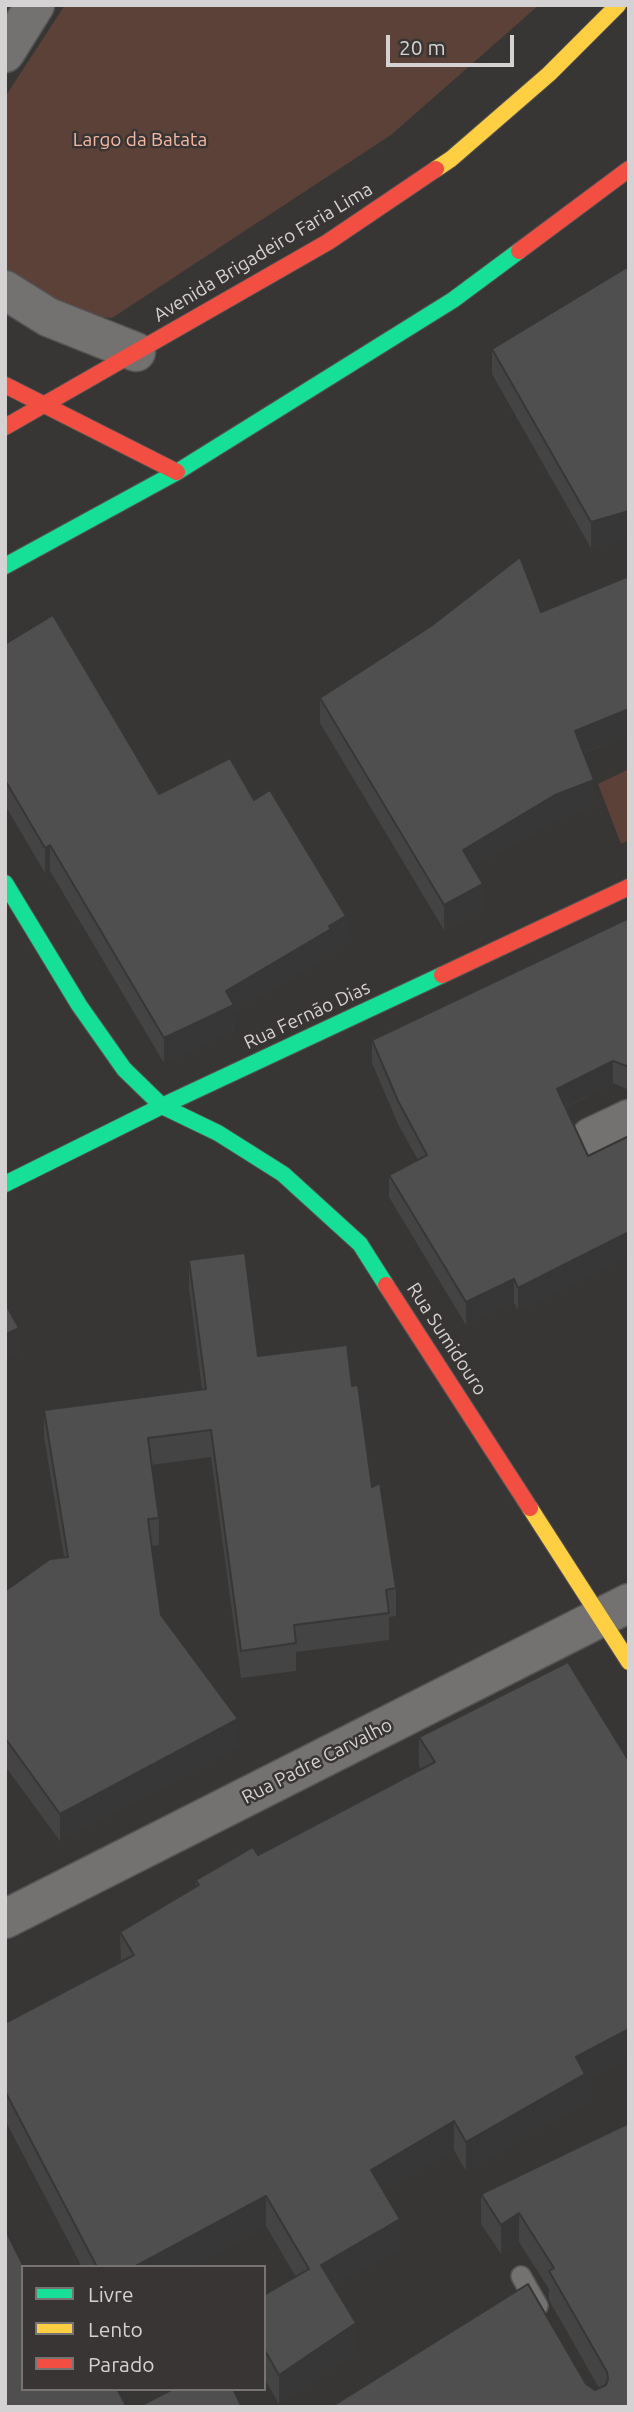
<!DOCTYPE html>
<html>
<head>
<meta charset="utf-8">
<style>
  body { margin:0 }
  #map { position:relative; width:634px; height:2412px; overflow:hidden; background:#373635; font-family:Ubuntu,sans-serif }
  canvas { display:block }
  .frame { position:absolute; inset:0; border:7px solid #d4d2d2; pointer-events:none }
  .legend { position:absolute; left:21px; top:2265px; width:245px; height:126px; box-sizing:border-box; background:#383534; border:2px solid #767473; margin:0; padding:9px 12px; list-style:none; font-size:21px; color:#d4d2d2 }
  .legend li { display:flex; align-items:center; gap:14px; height:35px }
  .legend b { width:35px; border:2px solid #767473 }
  .scale { position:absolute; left:386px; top:35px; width:128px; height:32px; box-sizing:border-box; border:4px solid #d4d2d2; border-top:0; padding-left:9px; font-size:21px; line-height:24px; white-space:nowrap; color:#d4d2d2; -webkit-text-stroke:5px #383534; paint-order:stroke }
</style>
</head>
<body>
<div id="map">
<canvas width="634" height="2412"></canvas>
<div class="frame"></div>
<ul class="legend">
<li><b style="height:9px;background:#16e098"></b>Livre</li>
<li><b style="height:9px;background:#ffcf43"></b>Lento</li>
<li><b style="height:9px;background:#f24e42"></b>Parado</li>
</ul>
<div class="scale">20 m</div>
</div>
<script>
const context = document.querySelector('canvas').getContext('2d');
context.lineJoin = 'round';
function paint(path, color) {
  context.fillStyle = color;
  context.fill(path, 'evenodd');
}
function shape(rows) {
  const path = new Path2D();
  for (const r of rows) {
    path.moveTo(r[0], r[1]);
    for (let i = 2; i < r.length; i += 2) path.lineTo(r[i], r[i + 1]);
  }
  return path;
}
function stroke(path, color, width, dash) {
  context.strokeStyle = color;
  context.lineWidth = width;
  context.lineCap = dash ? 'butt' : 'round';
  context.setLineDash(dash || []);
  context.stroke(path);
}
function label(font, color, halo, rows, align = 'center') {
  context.font = font + ' Ubuntu,sans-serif';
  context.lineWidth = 5;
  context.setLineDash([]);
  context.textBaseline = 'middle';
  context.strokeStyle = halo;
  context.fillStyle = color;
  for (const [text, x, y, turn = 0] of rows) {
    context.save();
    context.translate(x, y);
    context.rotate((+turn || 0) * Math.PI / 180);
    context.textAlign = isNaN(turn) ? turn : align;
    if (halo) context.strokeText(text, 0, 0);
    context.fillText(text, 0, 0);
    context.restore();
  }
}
const green = shape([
  [65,5,539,5,391,135,112,318,73,315,5,274,5,97],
  [629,769,629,840,621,844,598,784]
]);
const lane = shape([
  [521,2276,538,2306]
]);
const street = shape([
  [5,53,35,5],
  [5,290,48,317,136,352],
  [591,1137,629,1119],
  [5,1919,629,1603]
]);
const fast = shape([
  [5,566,177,472,453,300,519,251],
  [5,883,79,1005,124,1069,162,1106,218,1133,283,1174,360,1244,386,1285],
  [5,1184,162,1106,442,975]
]);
const slow = shape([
  [436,169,451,159,549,74,618,5],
  [530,1508,629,1662]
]);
const jam = shape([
  [519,251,629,169],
  [5,385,177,472],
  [5,427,328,242,436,169],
  [442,975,629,887],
  [386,1285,530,1508]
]);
const wall = shape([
  [629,266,629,537,591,548,492,374,492,349],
  [541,612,629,735,584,753,594,805,555,820,474,868,483,910,444,930,320,723,320,698],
  [5,644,159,794,254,800,346,941,331,950,331,954,234,1012,234,1030,164,1063,50,871,45,873,5,805],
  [629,918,629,1090,613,1083,566,1108,588,1156,629,1136,629,1255,518,1311,514,1302,466,1325,389,1197,389,1175,418,1160,398,1124,372,1063,372,1040],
  [189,1260,258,1356,352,1386,372,1487,396,1588,396,1616,389,1617,389,1640,296,1652,296,1671,241,1678,211,1457,151,1465,159,1518,159,1545,152,1546,161,1615,238,1747,60,1841,5,1766,5,1591,64,1557,44,1437,44,1410,202,1389,189,1288],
  [419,1737,629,1761,629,2058,585,2081,585,2103,466,2171,454,2150,384,2191,400,2248,334,2286,356,2352,279,2404,264,2378,264,2295,296,2277,266,2226,189,2267,82,2267,5,2120,5,2023,121,1962,120,1932,196,1887,196,1880,258,1855,421,1769,419,1766],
  [629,2123,629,2407,331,2407,528,2284,586,2384,595,2390,599,2388,549,2300,549,2289,519,2242,501,2254,481,2224,481,2194]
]);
const shadedWall = shape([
  [629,511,629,537,591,548,591,522],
  [629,709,629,735,575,756,575,731],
  [594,780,594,805,555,820,463,875,463,850,555,795],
  [50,845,50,871,45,873,45,848],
  [483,884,483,910,444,930,444,905],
  [346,916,346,941,331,950,331,954,234,1012,234,1030,164,1063,164,1038,226,991],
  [613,1061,613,1083,557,1112,557,1089],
  [629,1232,629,1255,518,1311,518,1288],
  [514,1279,514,1302,466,1325,466,1302],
  [19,1328,19,1355,5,1362,5,1335],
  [238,1719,238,1747,60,1841,60,1814],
  [629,2029,629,2058,585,2081,585,2103,466,2171,466,2142,576,2057],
  [454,2121,454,2150,371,2199,371,2170],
  [266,2196,266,2226,189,2267,134,2267],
  [519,2213,519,2242,501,2254,501,2225],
  [400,2219,400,2248,321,2294,321,2265],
  [356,2323,356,2352,279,2404,279,2375]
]);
const building = shape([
  [629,266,629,511,591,522,492,349,629,266],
  [520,557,541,612,629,576,629,709,575,731,594,780,555,795,463,850,483,884,444,905,320,698,431,626,520,557],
  [53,615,159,794,230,758,254,800,270,790,346,916,329,926,331,929,226,991,234,1005,164,1038,50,845,45,848,5,780,5,644,53,615],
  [629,918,629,1067,613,1061,557,1089,588,1156,629,1136,629,1232,518,1288,514,1279,466,1302,389,1175,427,1155,398,1101,372,1040,629,918],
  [245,1253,258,1356,347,1345,352,1386,358,1385,372,1487,380,1483,396,1588,386,1590,389,1613,294,1625,296,1643,241,1651,211,1430,148,1438,159,1518,148,1519,161,1615,238,1719,60,1814,5,1738,5,1591,50,1559,68,1557,44,1410,206,1389,189,1260,245,1253],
  [5,1303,19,1328,5,1335,5,1303],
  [568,1662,629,1761,629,2029,576,2057,585,2074,466,2142,454,2121,371,2170,400,2219,321,2265,356,2323,279,2375,264,2349,264,2295,309,2269,266,2196,134,2267,97,2267,5,2091,5,2023,134,1955,120,1932,199,1885,196,1880,253,1847,258,1855,435,1762,419,1737,568,1662],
  [629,2123,629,2407,331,2407,528,2284,586,2384,595,2390,606,2385,608,2379,607,2372,549,2271,554,2268,519,2213,501,2225,481,2194,629,2123],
  [5,2229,24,2267,23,2267,23,2389,117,2389,127,2407,5,2407,5,2229],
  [173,2389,233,2389,242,2407,138,2407,173,2389]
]);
const parkNames = [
  ["Largo da Batata",140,140]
];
const streetNames = [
  ["Avenida Brigadeiro Faria Lima",263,252,-31],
  ["Rua Fernão Dias",307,1015,-25],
  ["Rua Sumidouro",447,1339,57],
  ["Rua Padre Carvalho",317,1761,-27]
];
paint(green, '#5b4138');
stroke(lane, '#555454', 22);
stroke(street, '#555454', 41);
stroke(fast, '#555454', 18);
stroke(slow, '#555454', 18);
stroke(jam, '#555454', 18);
stroke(lane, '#737271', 19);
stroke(street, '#737271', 38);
stroke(fast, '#16e098', 16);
stroke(slow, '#ffcf43', 16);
stroke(jam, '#f24e42', 16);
paint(wall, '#444');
paint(shadedWall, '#373737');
paint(building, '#4f4f4f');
stroke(building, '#373737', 2);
label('19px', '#f7b8a3', '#383534', parkNames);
label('19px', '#d4d2d2', '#383534', streetNames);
</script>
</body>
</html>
